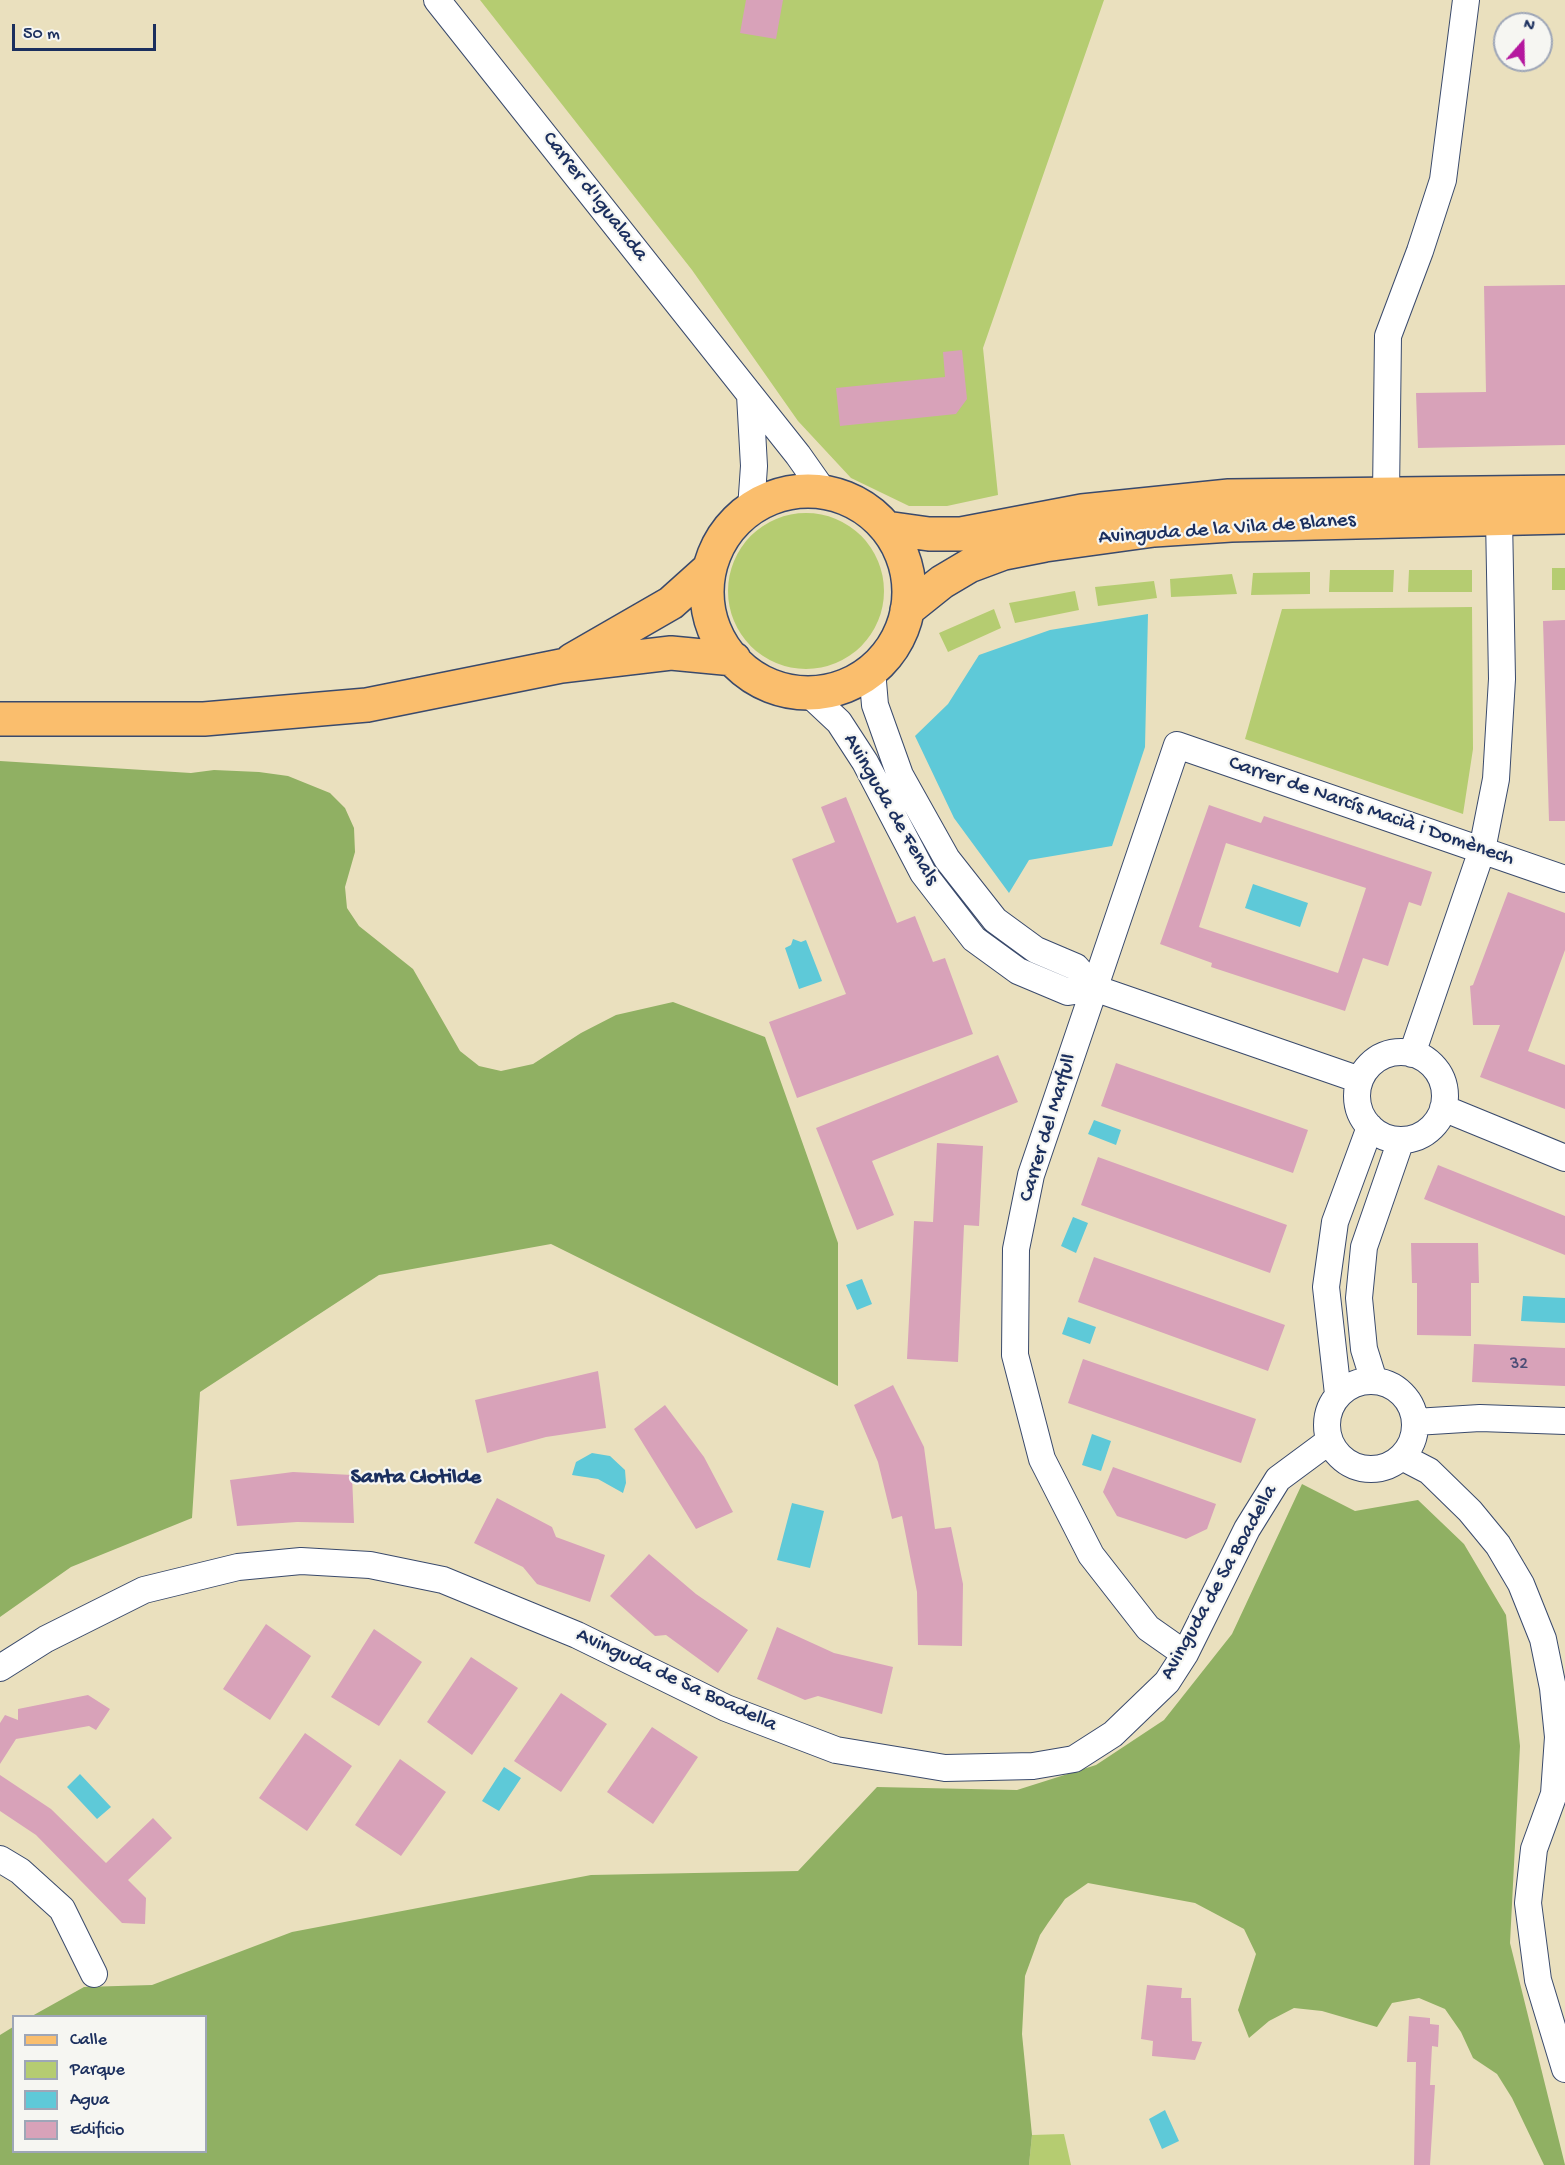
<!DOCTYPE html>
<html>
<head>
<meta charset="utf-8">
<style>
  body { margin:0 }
  #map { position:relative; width:1565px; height:2165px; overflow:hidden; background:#eae0be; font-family:"Gochi Hand",sans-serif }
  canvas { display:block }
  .legend { position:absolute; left:12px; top:2015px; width:195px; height:138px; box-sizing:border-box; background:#f6f6f2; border:2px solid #9ea6b7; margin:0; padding:8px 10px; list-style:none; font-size:18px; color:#1b2f5e }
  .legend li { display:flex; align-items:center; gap:12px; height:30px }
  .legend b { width:30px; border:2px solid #9ea6b7 }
  .north { position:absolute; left:1493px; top:12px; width:60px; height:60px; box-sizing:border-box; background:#f6f6f2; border:2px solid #9ea6b7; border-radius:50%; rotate:20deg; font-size:16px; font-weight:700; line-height:24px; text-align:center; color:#1b2f5e }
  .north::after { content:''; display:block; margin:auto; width:21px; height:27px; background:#b5179e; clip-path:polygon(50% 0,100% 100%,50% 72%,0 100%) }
  .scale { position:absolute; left:12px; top:24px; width:144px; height:27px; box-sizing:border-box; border:3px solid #1b2f5e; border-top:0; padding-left:8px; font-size:18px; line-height:21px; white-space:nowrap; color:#1b2f5e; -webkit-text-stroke:4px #f6f6f2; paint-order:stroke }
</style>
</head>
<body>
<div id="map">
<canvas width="1565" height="2165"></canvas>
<ul class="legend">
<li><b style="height:8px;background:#fabe6d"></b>Calle</li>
<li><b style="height:16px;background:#b5cc71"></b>Parque</li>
<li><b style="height:16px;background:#5ec9d8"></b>Agua</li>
<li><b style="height:16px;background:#d8a2b9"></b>Edificio</li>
</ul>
<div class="north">N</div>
<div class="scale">50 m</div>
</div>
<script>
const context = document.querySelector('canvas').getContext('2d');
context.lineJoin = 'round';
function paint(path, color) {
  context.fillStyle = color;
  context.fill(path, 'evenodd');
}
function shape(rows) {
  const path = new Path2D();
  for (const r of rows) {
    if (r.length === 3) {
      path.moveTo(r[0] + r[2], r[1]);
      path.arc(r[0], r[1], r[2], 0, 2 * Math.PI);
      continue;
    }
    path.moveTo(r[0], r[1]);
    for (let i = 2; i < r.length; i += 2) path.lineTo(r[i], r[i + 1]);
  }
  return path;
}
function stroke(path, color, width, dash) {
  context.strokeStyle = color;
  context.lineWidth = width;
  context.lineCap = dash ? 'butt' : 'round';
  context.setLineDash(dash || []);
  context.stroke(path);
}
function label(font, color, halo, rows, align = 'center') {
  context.font = font + ' "Gochi Hand",sans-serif';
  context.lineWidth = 4.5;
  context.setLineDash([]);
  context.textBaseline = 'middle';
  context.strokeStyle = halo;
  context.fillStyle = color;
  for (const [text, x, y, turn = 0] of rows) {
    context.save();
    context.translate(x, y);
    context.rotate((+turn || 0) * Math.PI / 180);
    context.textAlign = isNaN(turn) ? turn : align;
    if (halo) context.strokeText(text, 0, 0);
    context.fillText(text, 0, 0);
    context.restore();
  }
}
const green = shape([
  [480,0,1104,0,983,348,998,495,947,506,909,506,851,478,798,421,692,270],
  [806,591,78],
  [1552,568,1565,568,1565,590,1552,590],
  [1330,570,1394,570,1393,592,1329,592],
  [1409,570,1472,570,1472,592,1408,592],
  [1310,572,1310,594,1251,595,1253,573],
  [1232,574,1237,594,1171,597,1170,579],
  [1154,581,1157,598,1098,606,1095,587],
  [1075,591,1079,610,1015,623,1009,603],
  [1472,607,1473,749,1463,814,1245,739,1282,609],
  [994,609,1001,628,948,652,939,633],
  [1064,2134,1071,2165,1029,2165,1032,2135]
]);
const forest = shape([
  [0,761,191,773,214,770,259,772,288,776,330,793,345,808,354,828,355,852,345,887,347,908,359,926,413,969,460,1051,479,1066,501,1071,533,1064,581,1033,616,1015,673,1002,765,1037,838,1243,838,1386,551,1244,379,1275,200,1392,192,1518,71,1567,0,1617],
  [1302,1484,1355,1511,1418,1500,1464,1544,1506,1615,1520,1746,1510,1943,1565,2165,1544,2165,1512,2098,1497,2074,1473,2058,1461,2032,1445,2009,1419,1998,1392,2003,1377,2027,1322,2011,1294,2008,1269,2021,1249,2038,1238,2010,1256,1954,1244,1929,1195,1903,1088,1883,1065,1899,1048,1923,1040,1935,1025,1976,1022,2034,1032,2135,1029,2165,0,2165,0,2035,13,2027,14,2152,206,2152,206,2016,32,2016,84,1987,152,1985,292,1932,591,1875,798,1871,877,1787,1017,1790,1096,1765,1164,1720,1232,1634]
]);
const water = shape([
  [1148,614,1145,747,1112,846,1029,860,1009,893,954,818,915,736,948,704,979,655,1050,630],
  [1253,884,1308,903,1300,927,1245,908],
  [793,939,801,942,806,940,822,981,799,989,785,948,791,945],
  [1094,1120,1121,1130,1116,1145,1088,1134],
  [1073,1217,1088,1223,1076,1253,1061,1246],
  [862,1279,872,1304,857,1310,846,1285],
  [1523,1296,1565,1298,1565,1323,1521,1321],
  [1068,1317,1096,1327,1090,1344,1062,1334],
  [1092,1434,1111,1441,1101,1471,1082,1465],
  [592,1453,610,1456,625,1470,626,1483,623,1493,598,1479,572,1475,576,1462],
  [792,1503,824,1511,810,1568,777,1560],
  [504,1767,521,1778,499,1811,482,1801],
  [80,1774,111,1807,97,1819,67,1787],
  [1165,2110,1179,2141,1162,2149,1149,2119]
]);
const building = shape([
  [746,0,783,0,776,39,740,33],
  [1565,285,1565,445,1418,448,1416,393,1486,392,1484,286],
  [962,350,967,399,956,414,840,426,836,388,945,377,943,352],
  [1565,620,1565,821,1549,821,1543,621],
  [846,797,897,923,915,916,933,962,945,958,973,1034,797,1098,769,1022,846,994,792,859,835,842,821,807],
  [1209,805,1261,823,1264,816,1432,872,1421,906,1409,902,1388,966,1363,958,1345,1011,1211,967,1212,963,1160,944],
  [1226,843,1366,888,1338,973,1199,927],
  [1508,892,1565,913,1565,950,1528,1051,1565,1065,1565,1109,1480,1077,1500,1025,1473,1025,1470,986,1473,985],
  [998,1055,1018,1102,872,1161,894,1215,857,1230,816,1128],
  [1116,1063,1308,1130,1293,1173,1101,1106],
  [937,1143,983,1146,979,1226,964,1225,958,1362,907,1359,914,1221,933,1222],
  [1098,1157,1287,1225,1270,1273,1081,1205],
  [1438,1165,1565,1216,1565,1255,1424,1199],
  [1411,1243,1478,1243,1479,1283,1471,1283,1471,1336,1417,1335,1417,1283,1412,1283],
  [1094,1257,1285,1325,1268,1371,1078,1302],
  [1474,1344,1565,1348,1565,1386,1472,1382],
  [1083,1359,1256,1419,1241,1463,1068,1403],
  [598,1371,606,1428,546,1437,487,1453,475,1400],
  [893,1385,924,1447,935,1529,951,1527,963,1584,962,1646,918,1645,917,1592,902,1516,892,1519,878,1462,854,1405],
  [665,1405,704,1457,733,1512,696,1529,634,1429],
  [1113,1467,1216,1504,1207,1529,1186,1539,1117,1516,1103,1492],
  [293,1472,352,1475,354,1523,297,1522,237,1526,230,1480],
  [497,1498,552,1527,556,1537,605,1555,590,1602,537,1584,523,1567,474,1543],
  [649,1554,696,1594,748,1630,718,1673,666,1635,655,1636,610,1596],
  [266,1624,311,1656,270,1720,223,1689],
  [777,1627,834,1653,893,1667,882,1714,818,1696,805,1700,757,1679],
  [374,1629,422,1662,379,1726,331,1697],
  [471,1657,518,1688,472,1755,427,1722],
  [561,1693,607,1724,561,1792,514,1761],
  [88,1695,110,1709,96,1730,89,1726,16,1739,0,1764,0,1723,5,1715,18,1720,18,1709],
  [652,1727,698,1757,653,1824,607,1792],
  [305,1733,352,1766,307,1831,259,1798],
  [400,1759,446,1792,401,1856,355,1825],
  [0,1775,51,1809,106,1863,153,1818,172,1838,128,1880,146,1898,145,1924,122,1923,36,1835,0,1811],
  [1147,1985,1182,1988,1181,1998,1191,1998,1192,2041,1202,2042,1195,2060,1152,2056,1153,2041,1141,2039],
  [1409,2016,1430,2018,1430,2024,1439,2025,1438,2047,1432,2046,1430,2085,1435,2085,1430,2165,1414,2165,1416,2062,1407,2062]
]);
const minor = shape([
  [437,0,798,455,824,492],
  [750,395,754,466,751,509],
  [1386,494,1388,336,1420,251,1443,180,1466,0],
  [872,670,875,705,900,775,947,859,995,920,1036,950,1076,967,1094,988],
  [807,692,839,722,865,762,923,873,974,939,1018,971,1068,992,1094,988,1360,1080],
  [1401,1096,44],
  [1412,1054,1482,850,1496,779,1502,679,1499,518],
  [1443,1108,1565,1158],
  [1374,1381,1364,1349,1359,1298,1364,1247,1401,1140],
  [1371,1425,44],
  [1338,1394,1326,1287,1335,1222,1370,1127],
  [1415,1422,1480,1418,1565,1421],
  [1402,1457,1429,1471,1470,1511,1498,1545,1521,1584,1543,1639,1553,1688,1558,1737,1554,1794,1534,1849,1528,1903,1538,1980,1565,2069],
  [1185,1654,1148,1628,1091,1555,1042,1459,1015,1355,1016,1249,1031,1175,1177,745,1565,879],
  [0,1668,46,1639,144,1590,238,1567,301,1561,370,1565,443,1580,577,1635,726,1708,836,1750,945,1768,1033,1766,1074,1759,1113,1734,1167,1682,1185,1654,1247,1529,1278,1479,1328,1442],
  [0,1859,20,1871,62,1909,94,1974]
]);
const major = shape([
  [808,592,101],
  [886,528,929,534,961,534,1082,511,1229,496,1565,492],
  [907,610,942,582,969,566,1004,553,1045,545,1154,530,1231,525,1565,517],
  [572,660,671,603,710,568],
  [0,719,204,719,367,705,561,666,671,653,734,659]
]);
const numberNames = [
  ["32",1519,1365]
];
const streetNames = [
  ["Carrer d'Igualada",594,197,52],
  ["Avinguda de la Vila de Blanes",1227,530,-4],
  ["Avinguda de Fenals",890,810,60],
  ["Carrer de Narcís Macià i Domènech",1371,812,19],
  ["Carrer del Marfull",1049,1128,-73],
  ["Avinguda de Sa Boadella",1220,1583,-61],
  ["Avinguda de Sa Boadella",676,1681,25]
];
const neighbourhoodNames = [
  ["Santa Clotilde",416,1479]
];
paint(green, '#b5cc71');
paint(forest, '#90b063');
paint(water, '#5ec9d8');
paint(building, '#d8a2b9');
stroke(minor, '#3a4a6c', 28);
stroke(major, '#3a4a6c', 36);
stroke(minor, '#fff', 26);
stroke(major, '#fabe6d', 33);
label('18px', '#4a4c75', null, numberNames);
label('21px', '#1b2f5e', '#f6f6f2', streetNames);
label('bold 22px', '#1b2f5e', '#f6f6f2', neighbourhoodNames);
</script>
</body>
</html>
